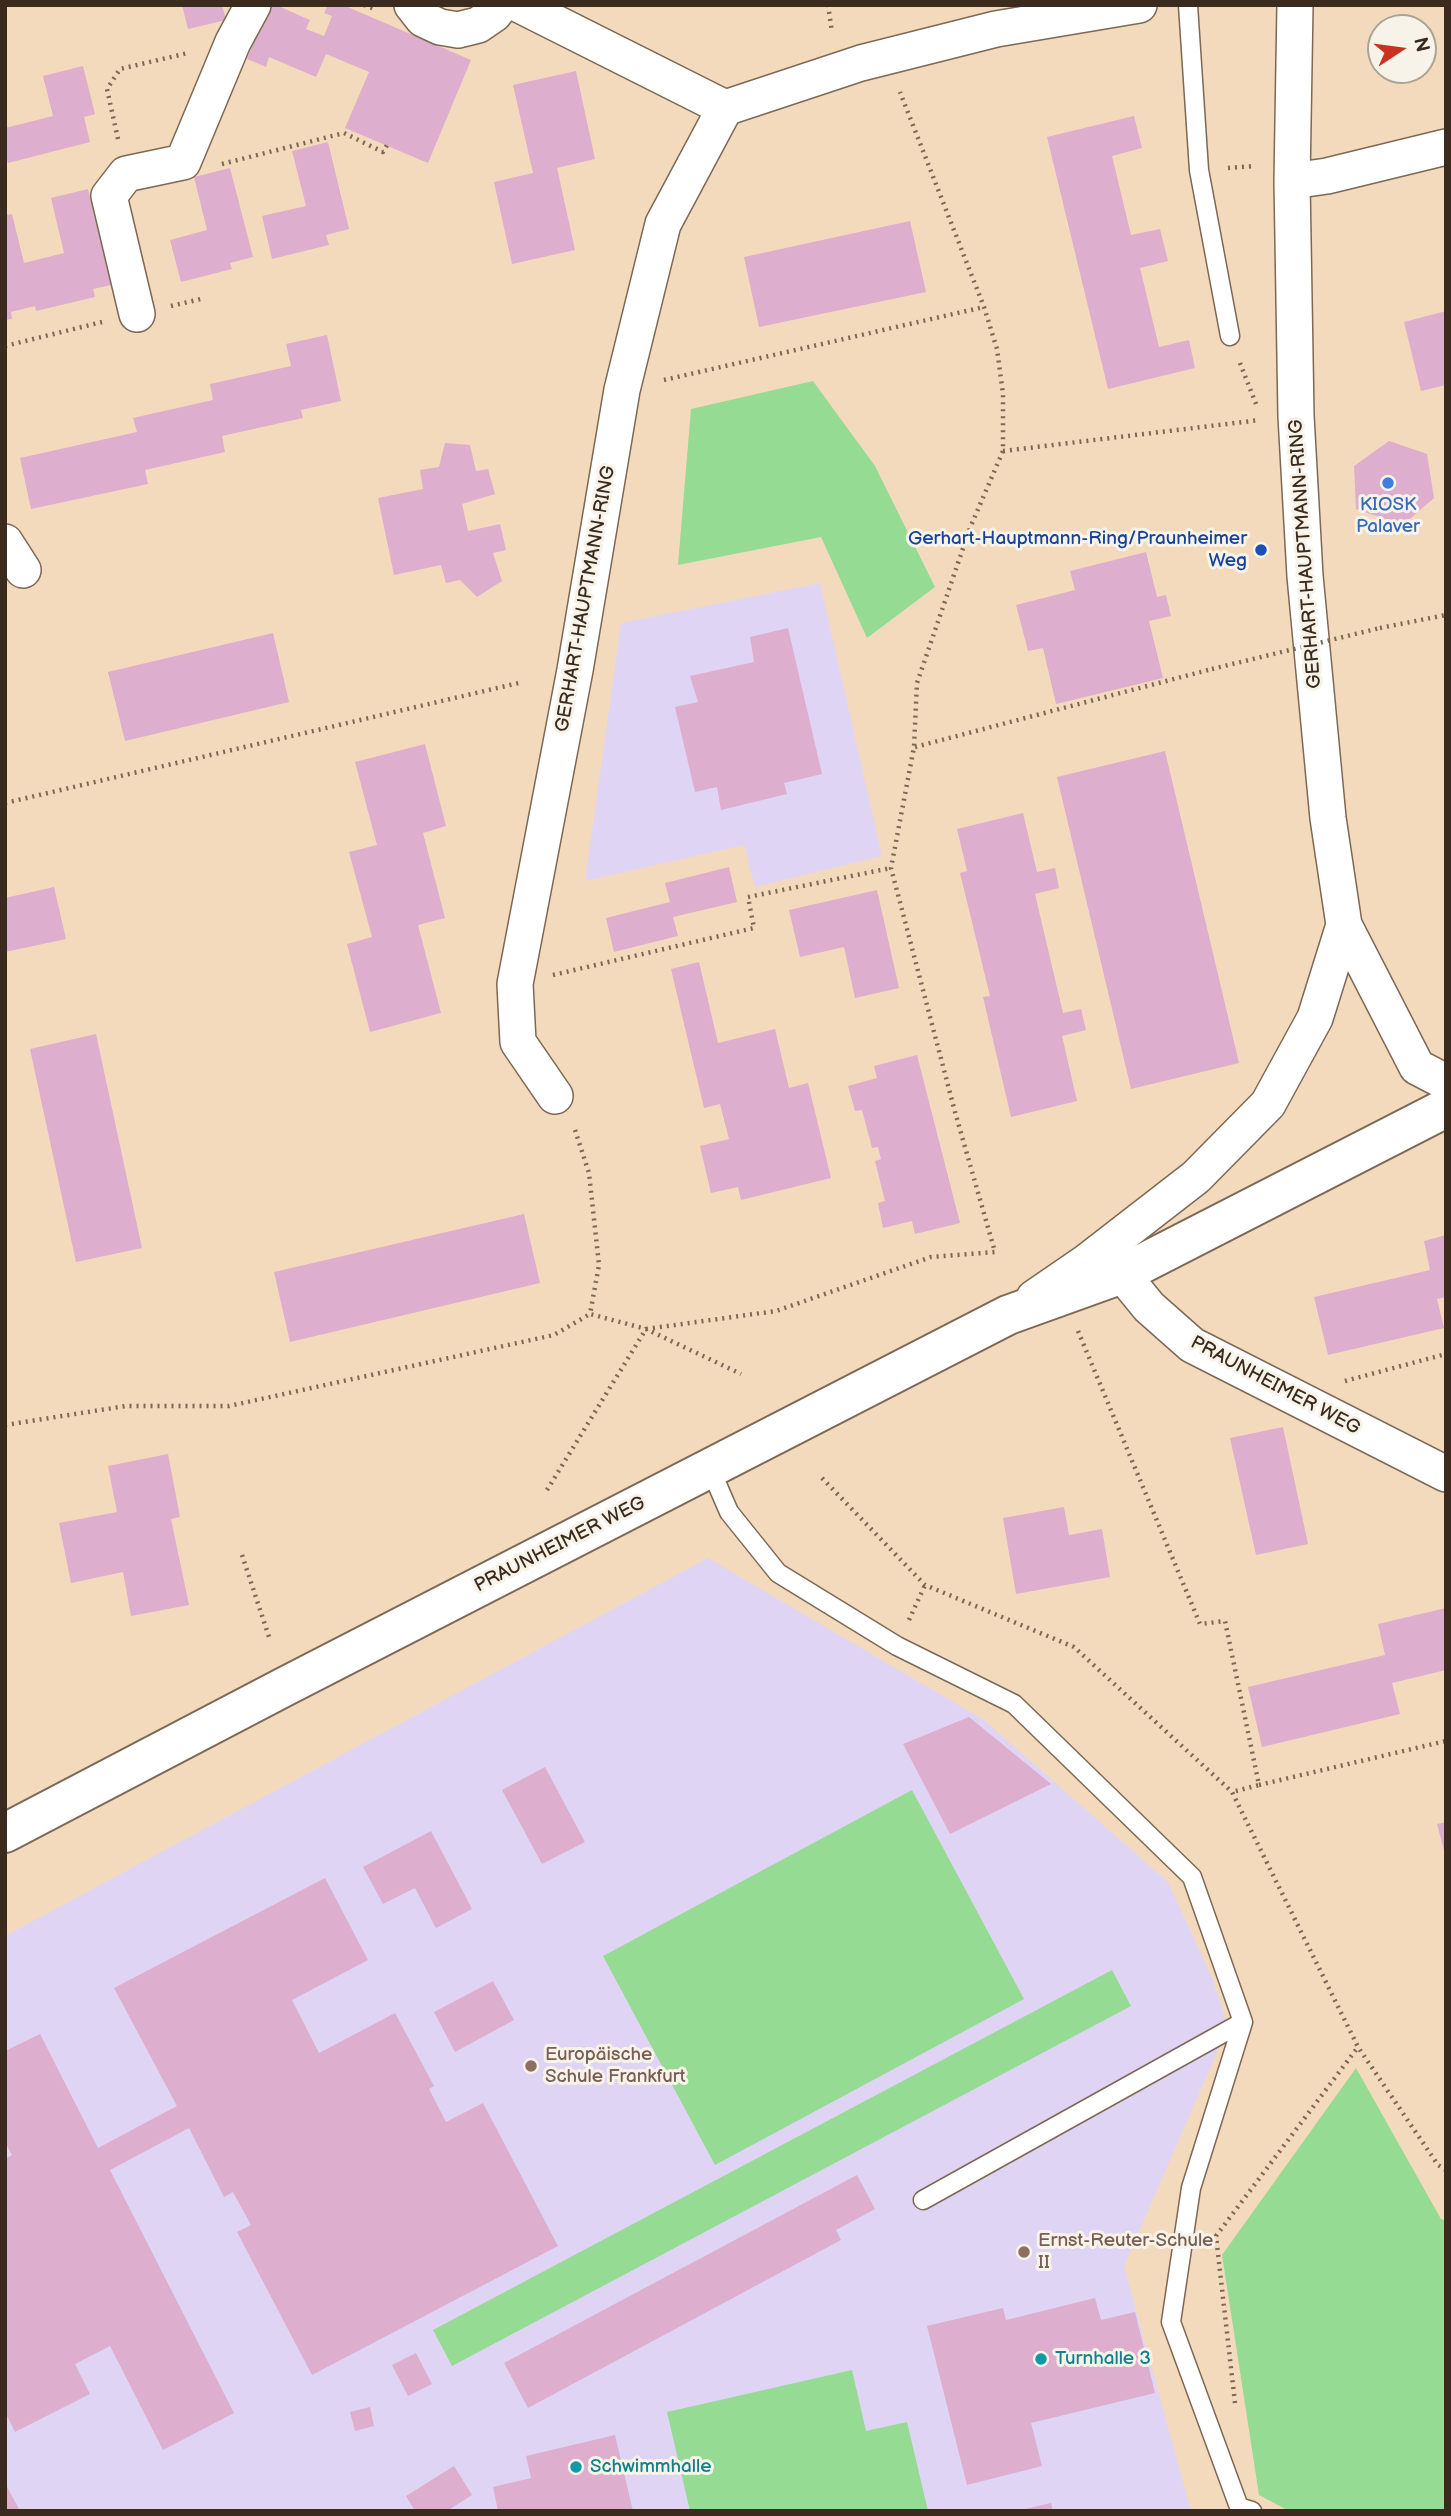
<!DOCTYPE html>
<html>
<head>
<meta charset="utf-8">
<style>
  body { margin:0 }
  #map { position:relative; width:1451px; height:2516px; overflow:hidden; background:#f4dabc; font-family:"Balsamiq Sans",sans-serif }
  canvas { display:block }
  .frame { position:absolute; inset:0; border:7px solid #3b2a1e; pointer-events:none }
  .north { position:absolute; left:1367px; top:14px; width:70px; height:70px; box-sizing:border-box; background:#f7f3e8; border:2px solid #aca397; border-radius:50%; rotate:77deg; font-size:19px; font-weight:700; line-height:28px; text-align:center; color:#3b2a1e }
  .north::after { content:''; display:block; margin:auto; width:24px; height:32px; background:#c8321e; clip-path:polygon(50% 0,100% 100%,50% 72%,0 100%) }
</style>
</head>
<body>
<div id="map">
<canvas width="1451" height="2516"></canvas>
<div class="frame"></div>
<div class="north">N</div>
</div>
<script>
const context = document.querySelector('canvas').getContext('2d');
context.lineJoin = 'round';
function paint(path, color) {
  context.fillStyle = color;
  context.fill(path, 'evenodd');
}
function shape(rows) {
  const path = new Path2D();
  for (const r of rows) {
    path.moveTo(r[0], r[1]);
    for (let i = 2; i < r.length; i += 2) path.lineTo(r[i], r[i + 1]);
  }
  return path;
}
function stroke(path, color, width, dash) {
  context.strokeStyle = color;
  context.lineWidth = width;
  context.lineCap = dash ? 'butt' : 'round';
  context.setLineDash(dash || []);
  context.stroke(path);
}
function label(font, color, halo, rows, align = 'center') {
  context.font = font + ' "Balsamiq Sans",sans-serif';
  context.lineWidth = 6;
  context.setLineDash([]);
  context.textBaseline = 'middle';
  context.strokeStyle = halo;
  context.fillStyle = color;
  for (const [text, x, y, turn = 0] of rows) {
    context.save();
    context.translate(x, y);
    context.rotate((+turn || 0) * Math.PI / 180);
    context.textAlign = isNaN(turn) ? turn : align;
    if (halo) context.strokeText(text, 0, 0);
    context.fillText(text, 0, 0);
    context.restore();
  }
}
const built = shape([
  [820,583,882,856,755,887,744,845,585,881,621,623],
  [708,1558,984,1720,1168,1882,1213,1980,1228,2027,1124,2266,1191,2511,5,2511,5,1936]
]);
const green = shape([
  [813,381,875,466,935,587,867,638,821,537,678,565,691,409],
  [912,1790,1024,1999,715,2165,603,1956],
  [1112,1970,1131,2006,452,2366,433,2330],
  [1356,2068,1441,2219,1446,2221,1446,2511,1289,2511,1259,2495,1222,2255],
  [852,2370,866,2431,907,2422,928,2511,690,2511,667,2412]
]);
const building = shape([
  [182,5,222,5,226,20,188,29],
  [269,5,276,5,310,20,306,29,324,36,332,16,324,13,328,5,343,5,471,60,428,163,345,128,369,72,326,54,316,77,269,57,266,67,247,59],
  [83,66,95,114,84,117,90,142,8,163,5,153,5,128,53,116,43,76],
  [576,71,595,159,557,168,575,250,512,264,494,182,533,173,513,85],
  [1134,116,1142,148,1112,156,1131,235,1160,229,1168,261,1140,268,1159,347,1189,340,1195,368,1108,389,1047,137],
  [328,142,349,229,326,235,329,245,272,259,262,216,306,206,292,151],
  [230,168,253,257,230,263,232,269,181,282,170,240,207,230,194,177],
  [88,189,111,285,93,289,95,297,36,311,35,306,11,312,12,319,5,320,5,215,12,214,24,263,64,253,51,198],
  [910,221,926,292,759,327,744,257],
  [1446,311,1446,385,1421,391,1404,322],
  [327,335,341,401,301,410,303,418,222,436,225,452,145,470,148,484,31,509,20,458,137,432,133,418,213,400,210,384,291,366,286,344],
  [1389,441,1427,454,1434,498,1403,525,1356,509,1354,466],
  [445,443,470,445,476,471,488,469,495,494,462,504,468,531,500,524,506,550,493,553,502,581,477,597,460,580,446,583,441,565,394,575,378,498,423,489,420,470,439,467],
  [1146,552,1157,597,1166,595,1171,616,1149,621,1163,678,1056,704,1043,648,1028,651,1016,605,1075,590,1070,571],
  [788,628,822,774,784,783,787,794,721,810,717,787,695,792,675,707,698,702,690,676,754,662,750,637],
  [273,633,289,702,125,741,108,672],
  [425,744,446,826,423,833,445,918,418,925,441,1013,370,1032,347,944,372,937,349,852,377,845,355,762],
  [1165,751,1239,1063,1131,1089,1057,777],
  [1023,813,1037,872,1055,868,1059,888,1035,894,1063,1013,1081,1009,1086,1030,1062,1036,1077,1101,1011,1117,983,997,990,996,960,873,967,871,957,829],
  [729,867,737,902,673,917,678,936,614,952,606,918,670,902,665,883],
  [54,887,66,939,5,952,5,898],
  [877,890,899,988,855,998,844,947,800,957,789,910],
  [699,962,718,1043,775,1029,789,1088,808,1083,831,1178,741,1200,738,1187,711,1193,700,1146,729,1139,720,1104,704,1108,671,969],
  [96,1034,142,1248,76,1262,30,1049],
  [917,1055,960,1223,915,1234,912,1221,883,1228,878,1203,885,1201,875,1161,881,1159,878,1147,872,1148,862,1110,855,1111,848,1086,877,1078,874,1066],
  [524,1214,540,1283,290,1342,274,1272],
  [1446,1235,1446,1297,1437,1299,1444,1328,1328,1355,1314,1297,1430,1270,1424,1241],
  [1283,1427,1308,1544,1256,1555,1230,1438],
  [168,1454,180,1517,171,1519,189,1605,131,1616,123,1572,71,1583,59,1523,117,1512,108,1466],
  [1064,1507,1069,1535,1102,1529,1110,1577,1016,1594,1003,1518],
  [1446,1608,1446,1670,1392,1683,1400,1714,1262,1747,1248,1687,1385,1655,1378,1624],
  [969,1717,1051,1784,950,1834,903,1744],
  [545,1767,585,1842,542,1864,502,1790],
  [1446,1822,1446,1854,1445,1854,1437,1824],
  [431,1831,472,1909,436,1928,415,1888,383,1904,363,1867],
  [325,1878,368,1960,292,2000,319,2053,395,2013,434,2086,429,2089,446,2122,483,2103,558,2246,312,2375,237,2232,251,2225,233,2192,224,2197,189,2128,110,2170,234,2413,163,2450,110,2346,75,2364,90,2394,15,2432,5,2412,5,2159,12,2155,5,2142,5,2051,40,2034,98,2148,177,2106,114,1988],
  [493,1981,514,2020,455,2052,434,2012],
  [857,2175,875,2209,836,2230,841,2240,528,2408,504,2363],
  [1095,2298,1101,2320,1135,2312,1155,2393,1031,2423,1042,2466,967,2485,927,2326,1003,2308,1006,2320],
  [416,2353,432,2384,408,2396,392,2365],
  [370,2407,374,2426,355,2431,350,2412],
  [615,2435,633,2511,498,2511,493,2487,531,2478,526,2456],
  [454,2466,472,2495,447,2511,415,2511,406,2496],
  [5,2483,20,2511,5,2511],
  [1051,2503,1053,2511,1021,2511,1021,2510]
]);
const path = shape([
  [364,5,377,10],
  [828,5,832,32],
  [118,139,107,89,120,69,188,53],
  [222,164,344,133,383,152,387,145],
  [1228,168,1254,166],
  [171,306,205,298],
  [5,346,102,322],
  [1240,363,1256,404],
  [664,380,984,307],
  [1003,451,1260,420],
  [1380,628,1446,615],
  [915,747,1212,669],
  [5,803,523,682],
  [553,975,754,928,748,897,891,868],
  [575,1130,589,1173,599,1265,590,1314,646,1329,741,1374],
  [1078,1331,1200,1624,1225,1621,1259,1785,1232,1792],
  [1345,1381,1446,1354],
  [5,1425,126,1406,229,1406,554,1335,590,1314],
  [822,1478,925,1585,1074,1647,1232,1792,1358,2047,1438,2165,1446,2170],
  [547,1490,646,1329,776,1311,931,1257,995,1252,955,1112,891,868,914,747,917,683,970,528,1003,451,1003,394,997,349,984,307,900,92],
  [242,1555,269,1637],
  [909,1620,925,1585],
  [1259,1785,1446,1741],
  [1235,2403,1216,2236,1358,2047]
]);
const service = shape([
  [1188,5,1199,170,1230,336],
  [710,1468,729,1512,778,1573,897,1646,1014,1704,1192,1877,1243,2022,1191,2188,1171,2322,1239,2507,1252,2511],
  [923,2200,1243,2022]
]);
const minor = shape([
  [412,5,423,19,440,27,458,30,478,25,494,14,501,5],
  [520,5,725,108,861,63,996,29,1139,5],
  [1295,5,1292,181,1296,416,1305,576,1328,818,1344,925,1417,1067,1446,1082],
  [1292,181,1327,176,1446,147],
  [137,314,109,196,126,174,183,162,233,42,253,5],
  [5,542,23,570],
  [555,1096,518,1042,515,984,575,670,622,390,663,224,725,108],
  [1122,1274,1149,1307,1192,1345,1446,1474],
  [1034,1298,1085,1263,1196,1177,1268,1104,1315,1018,1344,925]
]);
const secondary = shape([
  [5,1833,284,1687,1008,1315,1122,1274,1446,1108]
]);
const pathBridge = shape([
  [1212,669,1380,628]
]);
const markers = [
  [1388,483,7,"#3f7fe0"],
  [1261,550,7,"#1a4fb4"],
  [531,2066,7,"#8d6e63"],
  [1024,2252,7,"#8d6e63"],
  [1041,2359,7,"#0f9aa8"],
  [576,2467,7,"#0f9aa8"]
];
const shopNames = [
  ["KIOSK",1388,505],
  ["Palaver",1388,527]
];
const transitNames = [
  ["Gerhart-Hauptmann-Ring/Praunheimer",1247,539],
  ["Weg",1247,561]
];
const streetNames = [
  ["GERHART-HAUPTMANN-RING",1306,554,-94],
  ["GERHART-HAUPTMANN-RING",586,599,-80],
  ["PRAUNHEIMER WEG",1275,1386,28],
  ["PRAUNHEIMER WEG",560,1545,-27]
];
const educationNames = [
  ["Europäische",545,2055],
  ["Schule Frankfurt",545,2077],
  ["Ernst-Reuter-Schule",1038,2241],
  ["II",1038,2263]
];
const cultureNames = [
  ["Turnhalle 3",1055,2359],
  ["Schwimmhalle",590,2467]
];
paint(built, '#e0d4f4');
paint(green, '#95db94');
paint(building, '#ddaecd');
stroke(service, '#7c6855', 21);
stroke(minor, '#7c6855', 38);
stroke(secondary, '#7c6855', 42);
stroke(path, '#7c6855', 4.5, [2, 5]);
stroke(service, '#fff', 18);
stroke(minor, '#fff', 35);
stroke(secondary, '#fff', 38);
stroke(pathBridge, '#7c6855', 4.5, [2, 5]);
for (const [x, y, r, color] of markers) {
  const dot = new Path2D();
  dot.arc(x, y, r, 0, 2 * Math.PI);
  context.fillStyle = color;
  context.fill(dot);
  stroke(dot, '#f7f3e8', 2.5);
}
label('19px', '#366cbe', '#f7f3e8', shopNames);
label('19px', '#164399', '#f7f3e8', transitNames, 'right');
label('19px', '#3b2a1e', '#f7f3e8', streetNames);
label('19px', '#785e54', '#f7f3e8', educationNames, 'left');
label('19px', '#0d838f', '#f7f3e8', cultureNames, 'left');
</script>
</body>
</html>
